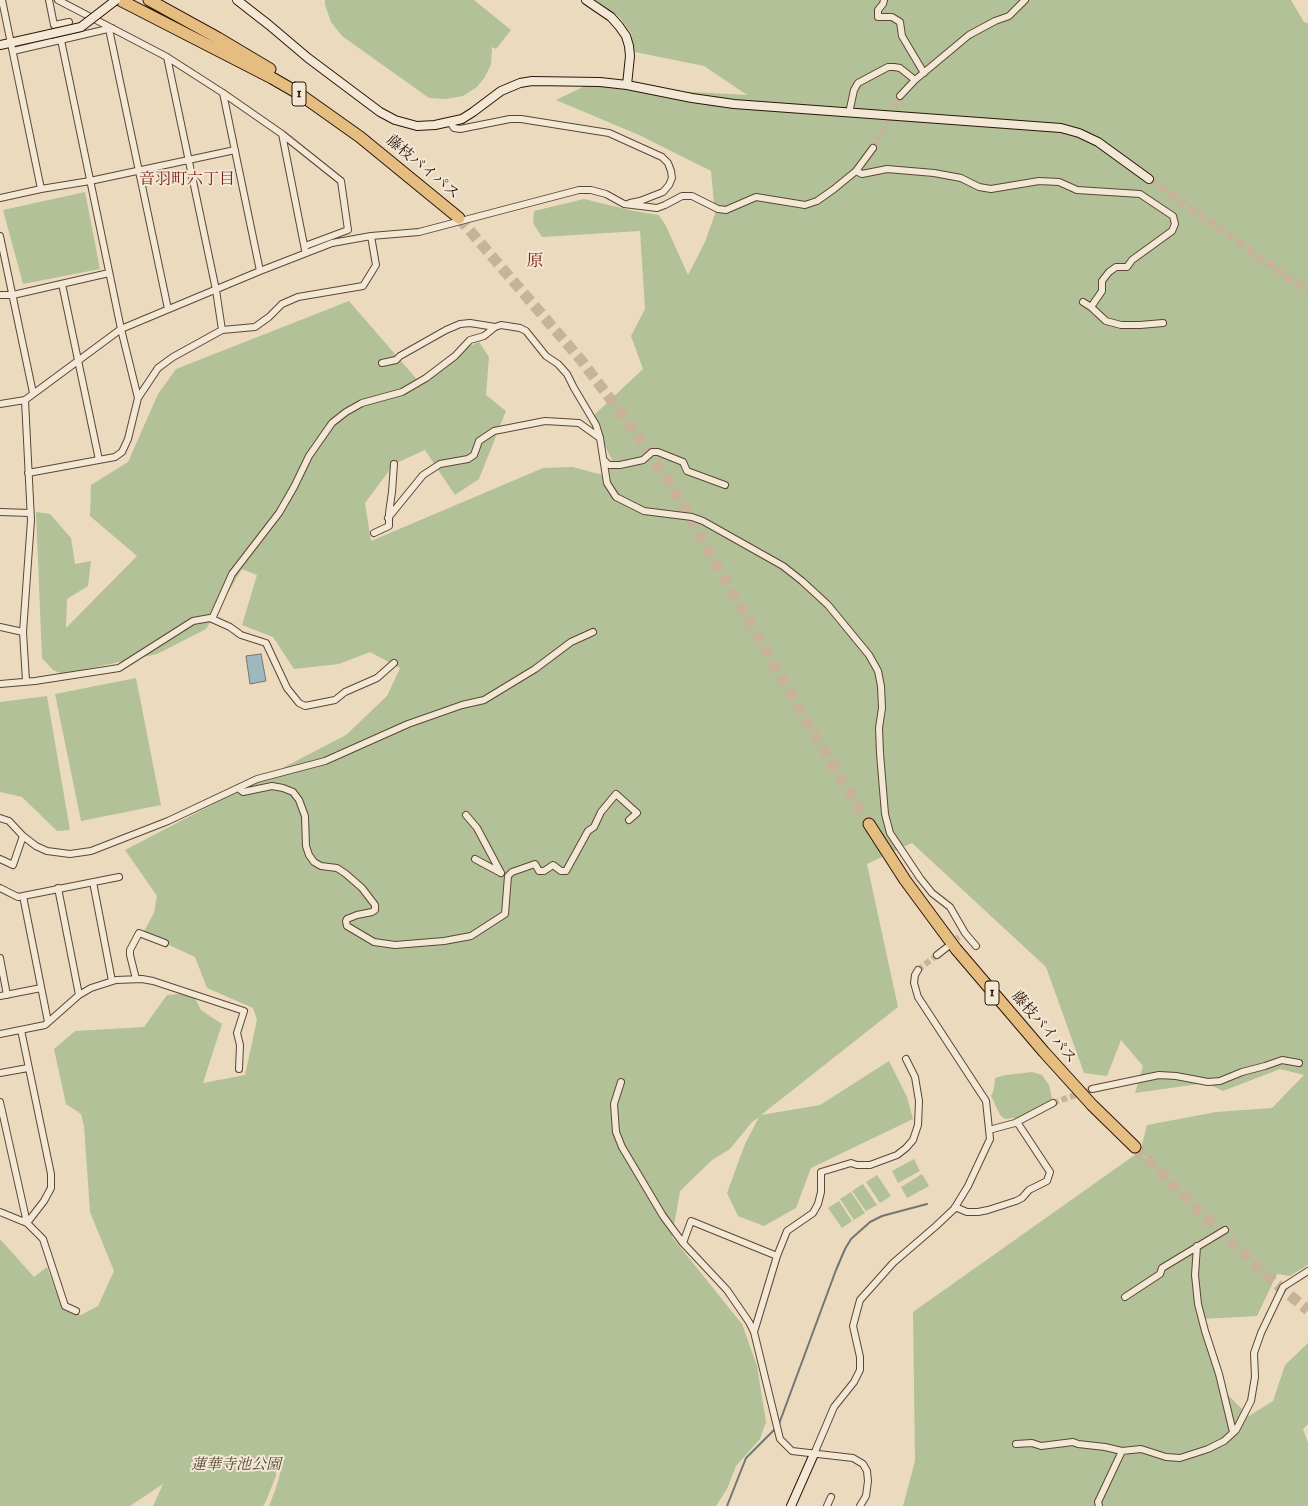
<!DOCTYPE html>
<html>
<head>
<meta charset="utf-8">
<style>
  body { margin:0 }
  canvas { display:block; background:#ecdabf }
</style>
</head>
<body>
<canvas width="1308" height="1506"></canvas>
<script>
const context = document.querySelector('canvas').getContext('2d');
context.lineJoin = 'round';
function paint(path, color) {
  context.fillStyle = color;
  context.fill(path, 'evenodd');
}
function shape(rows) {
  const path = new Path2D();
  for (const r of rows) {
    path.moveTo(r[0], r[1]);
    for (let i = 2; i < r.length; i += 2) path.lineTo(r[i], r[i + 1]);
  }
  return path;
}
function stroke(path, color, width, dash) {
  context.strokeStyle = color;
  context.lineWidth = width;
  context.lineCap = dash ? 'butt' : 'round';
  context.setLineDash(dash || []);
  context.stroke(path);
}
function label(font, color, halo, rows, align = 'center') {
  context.font = font + ' "IM FELL DW Pica","Noto Serif JP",serif';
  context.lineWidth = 4;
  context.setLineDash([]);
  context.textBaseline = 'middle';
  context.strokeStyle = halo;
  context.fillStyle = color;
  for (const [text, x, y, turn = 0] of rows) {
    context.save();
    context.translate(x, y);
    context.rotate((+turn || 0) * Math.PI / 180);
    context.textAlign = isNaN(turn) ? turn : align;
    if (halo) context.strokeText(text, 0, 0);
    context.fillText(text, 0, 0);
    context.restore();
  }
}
const green = shape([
  [325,0,474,0,511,30,496,49,492,47,491,64,485,77,477,87,463,96,446,99,429,98,342,36,331,22,325,5],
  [595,0,1291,0,1304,22,1308,23,1308,1265,1290,1276,1277,1274,1257,1316,1202,1319,1218,1385,1249,1416,1273,1401,1285,1365,1308,1343,1308,1424,1303,1429,1308,1443,1308,1506,903,1506,915,1461,913,1312,1139,1152,1157,1168,1140,1152,1147,1125,1216,1112,1272,1108,1304,1075,1280,1069,1223,1091,1206,1083,1135,1093,1143,1066,1121,1040,1107,1076,1084,1073,1046,967,912,843,867,864,898,1007,761,1115,820,1105,889,1061,907,1097,913,1119,811,1168,796,1208,764,1226,738,1216,727,1193,745,1144,759,1117,752,1122,730,1149,712,1160,680,1191,672,1237,742,1324,757,1366,766,1422,760,1439,736,1466,727,1489,716,1506,269,1506,276,1488,281,1470,276,1465,276,1476,266,1501,263,1506,153,1506,163,1484,130,1506,0,1506,0,1239,34,1277,47,1267,62,1308,81,1315,98,1306,114,1271,90,1212,84,1126,81,1114,66,1104,54,1049,75,1031,144,1027,167,995,180,994,195,998,201,1010,222,1024,203,1083,245,1075,257,1020,253,1008,207,988,195,957,143,933,154,913,157,896,125,850,346,735,387,696,400,668,370,652,339,664,294,669,273,637,242,625,257,575,242,569,206,629,157,654,63,674,53,670,42,658,36,512,50,514,71,538,75,564,91,561,88,586,67,599,66,628,137,556,90,516,91,485,128,462,158,394,176,369,349,301,420,383,465,348,479,342,489,357,486,395,506,411,479,479,455,495,425,450,394,464,365,503,371,541,543,468,573,467,606,476,613,462,591,418,643,369,631,336,645,309,640,231,542,237,533,223,534,211,584,199,634,211,659,215,666,226,688,275,705,242,715,214,711,171,639,135,556,100,585,86,747,95,704,66,635,52,631,33,619,17],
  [85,192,100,269,23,284,3,210],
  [136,678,161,805,81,821,55,694],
  [47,696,70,830,57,831,22,797,0,792,0,702],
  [1032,1072,1042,1075,1049,1085,1053,1103,1044,1112,1021,1120,1014,1118,1005,1119,1000,1115,991,1096,994,1089,995,1078,1006,1075],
  [914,1159,920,1171,898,1183,892,1171],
  [922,1174,929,1186,907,1198,901,1187],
  [877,1175,891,1196,880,1203,866,1182],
  [863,1184,877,1205,866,1211,852,1191],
  [851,1192,865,1213,854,1220,840,1199],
  [839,1201,852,1221,842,1228,828,1208]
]);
const water = shape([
  [261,654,266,681,250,684,246,656,261,654]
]);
const stream = shape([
  [779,1424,836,1270,845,1249,851,1239,870,1222,882,1216,927,1204],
  [727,1506,746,1458,776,1428]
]);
const streetTunnel = shape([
  [873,148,900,96],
  [950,944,959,937],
  [918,970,937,955],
  [1053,1103,1092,1089]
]);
const secondaryTunnel = shape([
  [1149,179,1308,292]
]);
const highwayTunnel = shape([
  [459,218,581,360,644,444,670,483,829,760,869,824],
  [1135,1147,1204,1216,1275,1283,1308,1310]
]);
const street = shape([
  [49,0,54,25,69,22],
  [58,0,167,57,223,93,282,134,341,181,348,230,305,246],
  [884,0,883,4,878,10,878,17,892,17,900,22,902,36,924,73],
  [109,29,168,309],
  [61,40,121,329,138,398],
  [13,51,112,28],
  [167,57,216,290,222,330],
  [223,93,260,271],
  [900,96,915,80,969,35,995,21,1009,16,1025,0],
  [849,113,854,90,858,83,888,67,894,67,900,68,915,80],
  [450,122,454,128,460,129,510,119,521,119,609,133,662,157,668,163,671,171,672,178,669,185,663,192,640,201,630,203],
  [282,134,305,250],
  [856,171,873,148],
  [41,189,90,181,235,150],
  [0,198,41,189,2,0],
  [0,236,33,393],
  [62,284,99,460],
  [0,295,13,295,109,273],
  [1083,302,1091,307,1106,321,1121,325,1140,325,1163,323],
  [382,363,396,360,400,356,446,330,460,324,470,323,495,327],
  [25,400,31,520,23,632,26,681],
  [0,404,25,400,121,329,260,271,332,243,371,236,419,232,579,190,591,190,606,194,624,204,657,208,665,205,682,196,692,196,718,209,726,210,756,197,805,205,817,201,834,189,856,171,862,174,887,169,934,173,961,178,979,187,991,189,1039,181,1059,182,1077,190,1140,194,1173,216,1175,224,1172,231,1132,260,1127,267,1116,267,1109,272,1102,281,1102,291,1091,307],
  [604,460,609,465,620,465,643,460,652,452,658,452,683,462,687,471,725,485],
  [28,473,115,457,122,452,128,439,138,398,158,368,173,357,222,330,255,327,269,317,282,304,298,297,363,286,376,265,371,236],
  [0,512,30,513],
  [388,518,423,475,440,464,468,459,474,455,479,441,494,431,545,421,579,423,600,438],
  [374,533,389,526,389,513,392,492,394,464],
  [212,619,232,574,279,513,294,487,309,456,332,423,346,412,362,403,402,392,426,378,455,356,470,340,484,336,495,327,501,325,520,328,526,331,546,356,558,364,567,374,574,388,596,425,600,438,607,483,616,497,644,511,692,517,703,521,783,566,802,581,828,605,869,655,878,671,881,686,882,708,879,728,880,753,885,814,890,833,920,878,932,893,950,907,965,933,976,946],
  [0,627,23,632],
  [0,684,35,681,119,668,193,621,210,618,230,627,241,635,266,643,287,688,299,703,305,706,335,700,345,692,377,678,394,663],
  [238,788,243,792,272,786,283,788,293,792,299,800,305,816,306,846,309,855,314,862,321,866,337,868,346,874,362,888,375,905,375,910,372,912,357,915,347,919,346,921,347,926,374,942,395,945,444,941,471,936,505,914,508,876,512,872,535,864,539,871,544,871,553,865,561,871,566,871,588,831,594,827,601,812,616,794,637,813,629,820],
  [466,815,477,828,501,873],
  [0,818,9,821,23,836,36,846,47,851,70,854,91,851,168,821,257,779,325,761,408,724,462,705,484,700,535,669,571,642,593,632],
  [0,859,13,865,23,836],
  [475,859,501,873],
  [93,882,112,981],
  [0,888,18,897,119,877],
  [58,888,79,995],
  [23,896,48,1022],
  [937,955,946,948],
  [0,958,7,995],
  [136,979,130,955,130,950,139,933,165,943],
  [0,996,41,988],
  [21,1030,51,1174,51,1188,44,1201,27,1223],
  [0,1034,45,1025,79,995,91,988,116,980,142,979,153,981,244,1011,237,1033,240,1045,239,1069],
  [0,1073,28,1068],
  [621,1082,614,1104,616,1132,622,1147,663,1216,683,1243,727,1290,749,1322,754,1332,780,1439,792,1451,853,1458,863,1464,867,1471,868,1481,866,1496,860,1506],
  [1092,1089,1159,1075,1176,1076,1208,1082,1220,1081,1242,1072,1265,1066,1282,1060,1299,1063],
  [0,1102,27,1223],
  [989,1130,1015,1123,1053,1103],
  [955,1207,967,1212,978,1212,988,1210,1016,1201,1022,1198,1029,1190,1047,1181,1050,1172,1017,1122],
  [0,1212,27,1223,43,1239,65,1306,76,1311],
  [683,1243,691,1221,777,1256],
  [1197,1246,1195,1275,1198,1304,1205,1331,1219,1374,1233,1432],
  [1125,1297,1160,1274,1162,1268,1225,1230],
  [754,1332,777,1256,787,1231,813,1213,818,1204,821,1192,821,1172,851,1163,857,1165,870,1165,897,1155,906,1148,913,1140,918,1125,919,1101,915,1077,906,1059],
  [1016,1444,1032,1443,1041,1446,1073,1442,1078,1444,1105,1447,1122,1451],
  [814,1454,834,1407,854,1382,860,1370,860,1357,853,1326,860,1300,893,1263,936,1226,954,1209,968,1186,990,1139,986,1101,918,997,914,983,915,975,918,970],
  [827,1506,831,1497],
  [1099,1506,1098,1502,1122,1451,1141,1449,1166,1457,1180,1458,1208,1449,1224,1441,1236,1430,1251,1401,1255,1377,1254,1353,1261,1333,1283,1287,1308,1271]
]);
const secondary = shape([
  [237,0,269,25,308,58,380,112,395,120,417,126,435,125,462,119,473,112,501,91,520,83,532,81,600,82,627,85,692,98,734,104,1061,128,1079,133,1098,142,1149,179],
  [586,0,611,17,619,26,626,36,629,46,630,56,627,85],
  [0,45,50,34],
  [791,1506,814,1454]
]);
const highway = shape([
  [120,0,272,78,298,93,360,137,459,218],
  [149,0,218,38,270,69],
  [869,824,905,880,956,949,1044,1052,1092,1105,1135,1147]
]);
const secondaryBridge = shape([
  [50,34,81,27,116,0]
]);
const shields = [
  [299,94,14],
  [992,993,14]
];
const shieldNames = [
  ["1",299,94],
  ["1",992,993]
];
const streetNames = [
  ["藤枝バイパス",422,168,40],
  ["藤枝バイパス",1043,1028,49]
];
const parkNames = [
  ["蓮華寺池公園",236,1466]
];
const neighbourhoodNames = [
  ["音羽町六丁目",187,181]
];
const quarterNames = [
  ["原",535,262]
];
paint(green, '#b2c197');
paint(water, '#9eb8bd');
stroke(water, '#707774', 1);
stroke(stream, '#707774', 2);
stroke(streetTunnel, '#c6b39a', 6, [6, 3]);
stroke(secondaryTunnel, '#c6b39a', 8, [8, 4]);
stroke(highwayTunnel, '#c6b39a', 11, [11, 5.5]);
stroke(street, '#5c4635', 8);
stroke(secondary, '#2c1507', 10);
stroke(highway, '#2c1507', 13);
stroke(street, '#f3e7d5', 6);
stroke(secondary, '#f3e7d5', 8);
stroke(highway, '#e6bd80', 11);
stroke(secondaryBridge, '#2c1507', 10, []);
stroke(secondaryBridge, '#f3e7d5', 8);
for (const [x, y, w] of shields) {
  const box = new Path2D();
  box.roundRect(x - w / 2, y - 12, w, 24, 3);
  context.fillStyle = '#f3e7d5';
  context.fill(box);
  stroke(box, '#2c1507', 1);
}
label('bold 14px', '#2c1507', null, shieldNames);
label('15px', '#2c1507', '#f3e7d5', streetNames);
label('italic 15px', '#544932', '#f3e7d5', parkNames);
label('16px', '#7a1f14', '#f3e7d5', neighbourhoodNames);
label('17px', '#7a1f14', '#f3e7d5', quarterNames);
</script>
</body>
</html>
